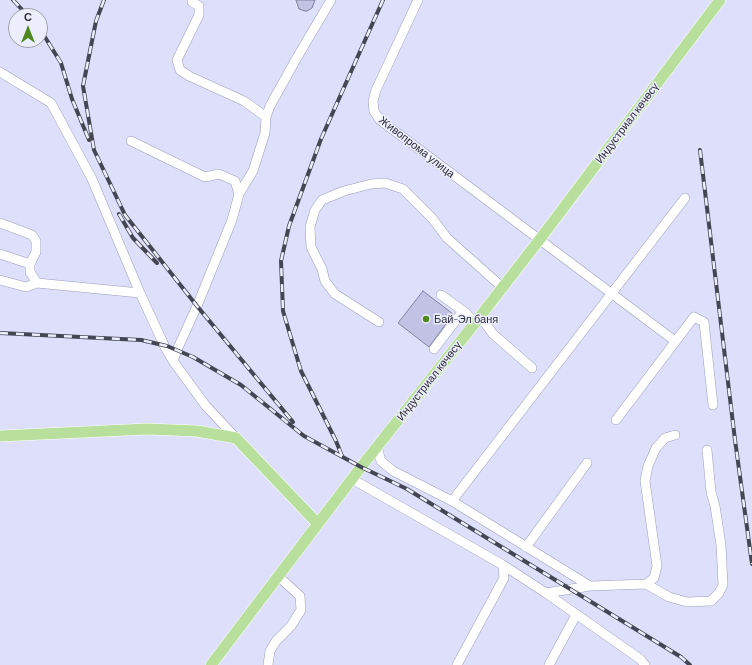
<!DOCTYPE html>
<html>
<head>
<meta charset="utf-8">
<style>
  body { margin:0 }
  #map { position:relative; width:752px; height:665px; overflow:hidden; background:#dedffa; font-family:Barlow,sans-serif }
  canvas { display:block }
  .north { position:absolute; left:8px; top:8px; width:40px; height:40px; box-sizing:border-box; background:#edeefb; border:1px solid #a0a1ae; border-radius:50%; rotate:0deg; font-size:11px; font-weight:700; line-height:16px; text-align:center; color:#2d2e3a }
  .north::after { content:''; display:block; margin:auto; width:14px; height:18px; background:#4e861f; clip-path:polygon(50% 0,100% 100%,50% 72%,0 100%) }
</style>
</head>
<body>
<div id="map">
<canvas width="752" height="665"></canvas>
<div class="north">С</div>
</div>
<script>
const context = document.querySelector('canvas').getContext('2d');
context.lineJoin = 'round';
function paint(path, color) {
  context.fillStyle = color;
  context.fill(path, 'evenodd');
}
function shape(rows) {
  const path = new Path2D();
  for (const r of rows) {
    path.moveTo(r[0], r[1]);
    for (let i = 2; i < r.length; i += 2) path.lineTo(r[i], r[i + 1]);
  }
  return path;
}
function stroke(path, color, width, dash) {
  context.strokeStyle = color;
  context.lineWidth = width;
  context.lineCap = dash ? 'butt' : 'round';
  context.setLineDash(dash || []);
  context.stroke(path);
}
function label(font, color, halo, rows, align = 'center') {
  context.font = font + ' Barlow,sans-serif';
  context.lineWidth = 3;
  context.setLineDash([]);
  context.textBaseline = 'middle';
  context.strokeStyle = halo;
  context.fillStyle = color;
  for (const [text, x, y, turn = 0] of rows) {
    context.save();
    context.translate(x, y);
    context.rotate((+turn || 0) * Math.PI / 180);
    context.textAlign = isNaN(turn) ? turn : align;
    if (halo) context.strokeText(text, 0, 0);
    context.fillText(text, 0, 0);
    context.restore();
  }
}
const building = shape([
  [296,0,315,0,312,8,307,11,305,11,299,9,296,0],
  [423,291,453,314,429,347,398,323,423,291]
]);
const minor = shape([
  [192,0,192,2,199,6,199,15,177,60,180,70,189,76,244,101,266,117],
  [418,0,376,90,373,101,374,111,380,120,675,341],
  [0,72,51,103,92,179,140,293,164,345,173,361,206,406,236,438],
  [131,141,205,177,219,174,235,181,239,194,232,220,197,306,177,350,173,361],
  [239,194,253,171,265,133,266,117,270,106,295,61,331,0],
  [0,223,32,235,36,241,36,252,30,264,30,272,37,283],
  [0,254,30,264],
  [0,280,26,287,37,283,140,293],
  [441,295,466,313,475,323],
  [480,316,493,334,532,368],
  [379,322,335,294,325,281,322,269,311,247,310,227,315,210,322,200,344,191,371,184,385,183,403,189,432,218,447,238,502,287],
  [434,349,463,311],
  [616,420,694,317,704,322,713,405],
  [377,447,381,461,393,471,452,501,590,586],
  [352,479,503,565,546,593,640,659,645,665],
  [452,501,685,198],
  [526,547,587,463],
  [646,584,669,597,687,602,711,601,719,593,723,585,721,545,715,506,711,492,707,450],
  [546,593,590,586,646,584,654,578,657,566,645,481,648,466,656,448,665,438,675,435],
  [268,665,270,651,276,641,291,626,301,610,300,596,278,576],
  [457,665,504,578,503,565],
  [549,665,576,615]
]);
const major = shape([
  [0,436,147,429,197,431,236,438,318,524],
  [211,665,361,467,475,323,540,239,720,0]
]);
const rail = shape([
  [13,0,28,16],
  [104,0,96,21,83,86,94,150,125,215,197,306,293,422],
  [40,29,61,63,72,99,89,140],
  [700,150,735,440,752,564],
  [119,214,133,238,157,263],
  [0,333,141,340,167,346,193,357,241,385,304,436,361,467,407,489,681,657,690,665],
  [342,456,336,441,301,371,283,311,281,261,289,226,321,139,383,0]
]);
const markers = [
  [426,319,4,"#4e861f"]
];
const streetNames = [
  ["Индустриал көчөсү",627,123,-53],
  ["Живопрома улица",417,147,38],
  ["Индустриал көчөсү",429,381,-52]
];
const poiNames = [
  ["Бай-Эл баня",434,319]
];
paint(building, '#c2c3e4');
stroke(building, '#8181a0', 1);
stroke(minor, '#9b9cbb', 10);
stroke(major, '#fff', 12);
stroke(minor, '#fff', 9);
stroke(major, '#b8e09c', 11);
stroke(rail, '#454654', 4);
stroke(rail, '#edeefb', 2.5, [8]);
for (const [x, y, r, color] of markers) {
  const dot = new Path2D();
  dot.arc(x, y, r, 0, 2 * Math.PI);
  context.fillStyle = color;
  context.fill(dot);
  stroke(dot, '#edeefb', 1.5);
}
label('11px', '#2d2e3a', '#edeefb', streetNames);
label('11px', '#2d2e3a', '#edeefb', poiNames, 'left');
</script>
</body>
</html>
